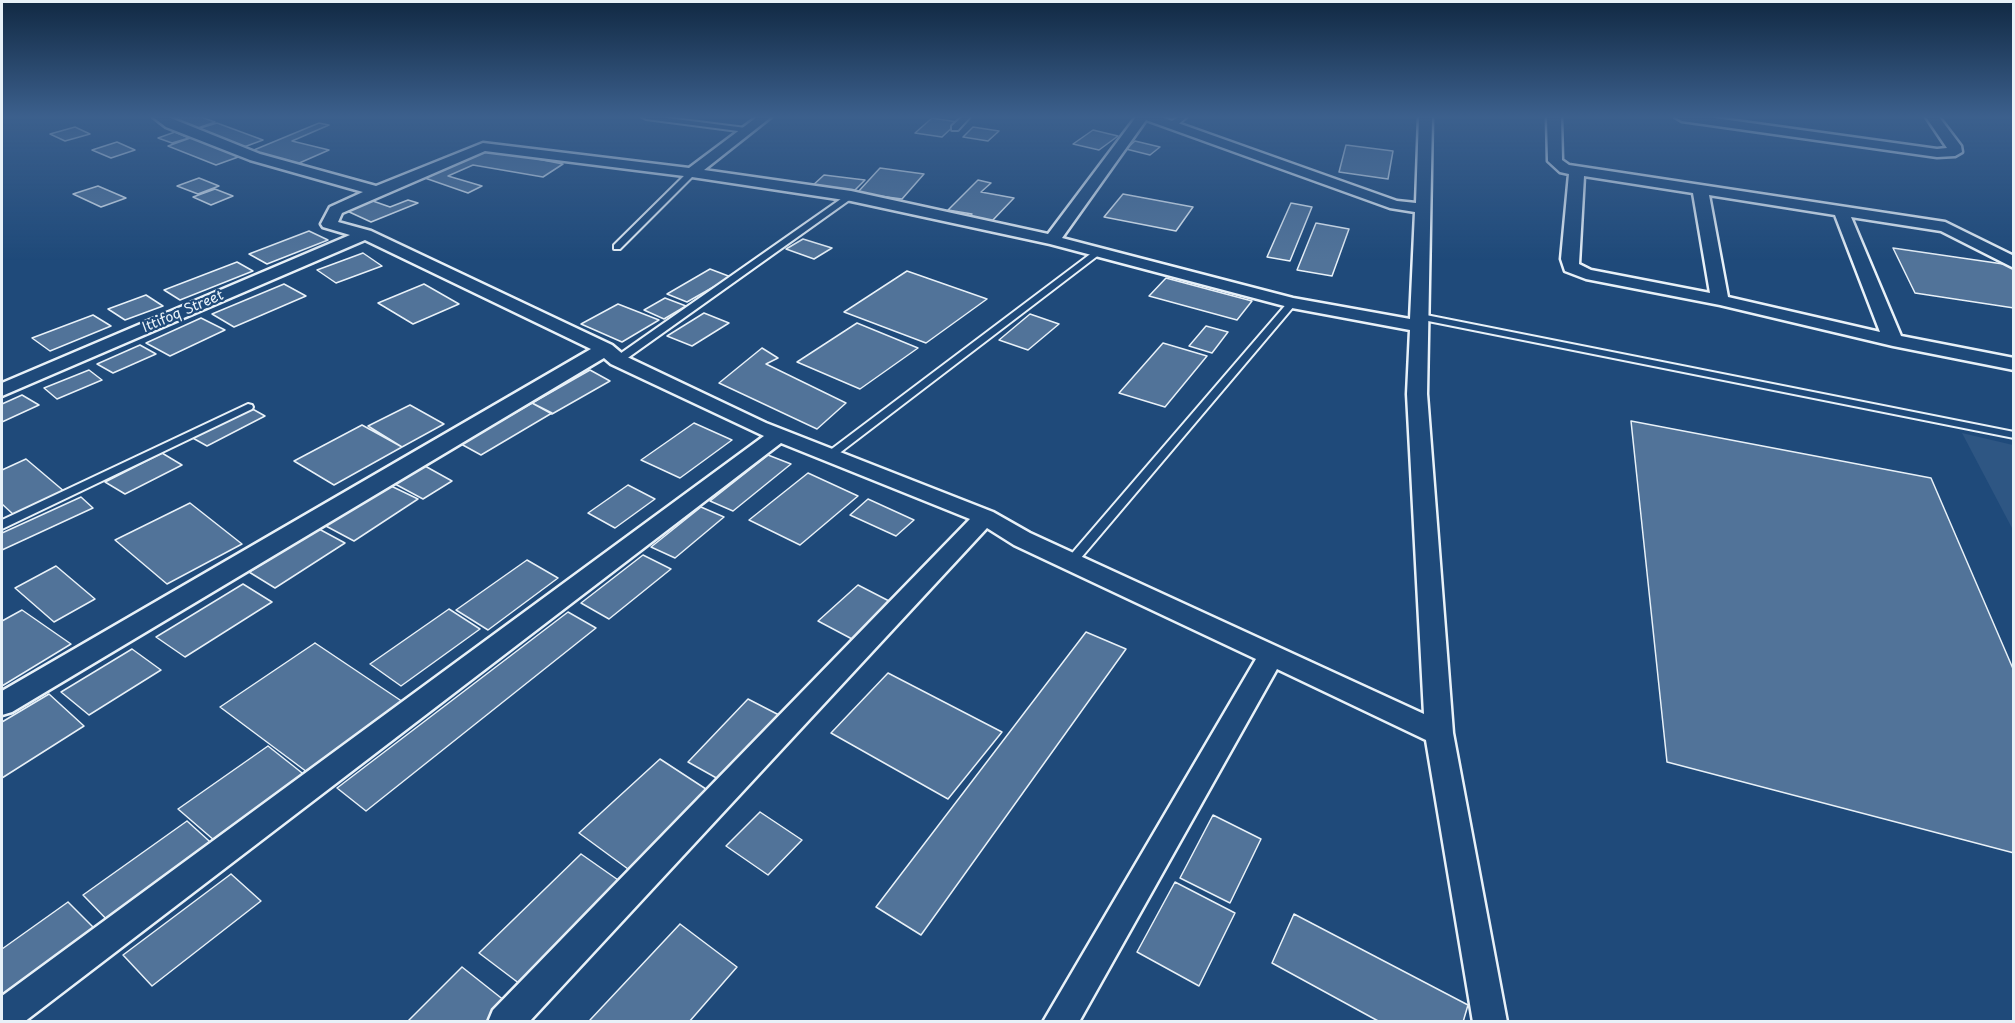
<!DOCTYPE html>
<html>
<head>
<meta charset="utf-8">
<style>
  body { margin:0 }
  #map { position:relative; width:2015px; height:1023px; overflow:hidden; background:#1f4a7a; font-family:"Playpen Sans",sans-serif }
  canvas { display:block }
  .frame { position:absolute; inset:0; border:3px solid #e8f1f8; pointer-events:none }
</style>
</head>
<body>
<div id="map">
<canvas width="2015" height="1023"></canvas>
<div class="frame"></div>
</div>
<script>
const context = document.querySelector('canvas').getContext('2d');
context.lineJoin = 'round';
function paint(path, color) {
  context.fillStyle = color;
  context.fill(path, 'evenodd');
}
function shape(rows) {
  const path = new Path2D();
  for (const r of rows) {
    path.moveTo(r[0], r[1]);
    for (let i = 2; i < r.length; i += 2) path.lineTo(r[i], r[i + 1]);
  }
  return path;
}
function stroke(path, color, width, dash) {
  context.strokeStyle = color;
  context.lineWidth = width;
  context.lineCap = dash ? 'butt' : 'round';
  context.setLineDash(dash || []);
  context.stroke(path);
}
function label(font, color, halo, rows, align = 'center') {
  context.font = font + ' "Playpen Sans",sans-serif';
  context.lineWidth = 4.5;
  context.setLineDash([]);
  context.textBaseline = 'middle';
  context.strokeStyle = halo;
  context.fillStyle = color;
  for (const [text, x, y, turn = 0] of rows) {
    context.save();
    context.translate(x, y);
    context.rotate((+turn || 0) * Math.PI / 180);
    context.textAlign = isNaN(turn) ? turn : align;
    if (halo) context.strokeText(text, 0, 0);
    context.fillText(text, 0, 0);
    context.restore();
  }
}
const built = shape([
  [1962,433,2013,445,2013,530]
]);
const building = shape([
  [172,117,201,117,215,122,195,129,168,118,172,117],
  [932,118,958,122,942,137,915,133,932,118],
  [217,123,263,140,244,147,197,129,217,123],
  [319,123,329,125,292,141,329,150,297,164,249,152,319,123],
  [75,127,90,134,65,141,50,134,75,127],
  [973,127,999,131,988,141,963,137,973,127],
  [1093,130,1118,136,1099,150,1073,144,1093,130],
  [175,132,189,138,172,143,158,138,175,132],
  [193,137,241,156,216,165,168,146,193,137],
  [1135,141,1160,147,1150,155,1126,149,1135,141],
  [117,142,135,150,111,158,92,150,117,142],
  [1346,145,1393,151,1388,179,1339,172,1346,145],
  [487,149,563,164,543,177,473,165,448,176,482,186,468,193,422,177,487,149],
  [880,168,924,174,902,199,857,193,880,168],
  [824,175,865,180,852,193,811,187,824,175],
  [199,178,219,186,198,194,177,186,199,178],
  [978,180,991,183,981,192,1014,198,991,222,968,218,972,214,948,210,978,180],
  [98,186,126,198,101,207,73,194,98,186],
  [215,189,233,196,211,205,193,197,215,189],
  [1123,194,1193,207,1176,231,1104,217,1123,194],
  [370,200,390,207,408,200,418,203,371,222,345,210,370,200],
  [1291,203,1312,207,1290,261,1267,257,1291,203],
  [1316,223,1349,229,1332,276,1297,270,1316,223],
  [309,231,328,240,267,264,249,254,309,231],
  [803,239,832,248,814,259,786,249,803,239],
  [1893,248,2010,265,2014,270,2014,308,1915,293,1893,248],
  [363,253,382,266,336,283,317,270,363,253],
  [237,262,253,271,180,300,164,290,237,262],
  [710,269,731,277,687,302,667,294,710,269],
  [907,271,987,299,926,343,844,312,907,271],
  [1166,278,1252,301,1237,320,1149,296,1166,278],
  [284,284,306,296,234,327,212,314,284,284],
  [424,284,459,304,413,324,378,303,424,284],
  [146,295,163,306,125,320,108,309,146,295],
  [665,298,686,306,664,319,644,310,665,298],
  [618,304,659,320,622,342,581,324,618,304],
  [704,313,729,323,692,346,667,336,704,313],
  [1030,314,1059,324,1028,350,999,340,1030,314],
  [93,315,111,326,50,351,32,338,93,315],
  [201,318,225,330,170,356,146,343,201,318],
  [857,323,918,348,860,389,797,362,857,323],
  [1206,326,1228,332,1212,353,1189,346,1206,326],
  [1163,343,1207,356,1165,407,1119,393,1163,343],
  [140,345,156,354,113,373,97,364,140,345],
  [762,348,778,358,766,364,846,403,817,429,719,383,762,348],
  [89,370,102,380,57,399,44,388,89,370],
  [590,370,610,381,552,414,532,403,590,370],
  [22,395,39,405,2,422,2,404,22,395],
  [532,403,552,413,481,455,461,444,532,403],
  [410,405,444,424,402,447,368,426,410,405],
  [249,407,265,416,207,446,191,437,249,407],
  [1631,421,1931,478,2014,671,2014,853,1667,762,1631,421],
  [694,423,732,440,680,478,641,460,694,423],
  [362,425,402,447,334,485,294,461,362,425],
  [162,453,182,465,125,494,105,482,162,453],
  [768,455,791,464,733,511,710,501,768,455],
  [26,459,65,492,15,516,2,504,2,470,26,459],
  [425,466,452,481,423,499,395,484,425,466],
  [808,473,858,496,800,545,749,520,808,473],
  [389,485,418,499,354,541,324,525,389,485],
  [628,485,655,499,615,528,588,513,628,485],
  [81,497,93,508,2,550,2,533,81,497],
  [868,499,914,520,896,536,850,515,868,499],
  [190,503,242,544,167,584,115,540,190,503],
  [701,507,724,517,675,558,651,547,701,507],
  [319,529,345,543,275,588,249,572,319,529],
  [643,555,671,569,609,619,581,603,643,555],
  [527,560,558,578,488,630,456,610,527,560],
  [56,566,95,599,54,622,15,588,56,566],
  [243,584,272,602,185,657,156,637,243,584],
  [858,585,891,602,852,639,818,621,858,585],
  [449,609,480,629,401,686,370,664,449,609],
  [22,610,71,644,2,686,2,621,22,610],
  [568,612,596,628,366,811,337,788,568,612],
  [1086,632,1126,649,921,935,876,907,1086,632],
  [315,643,409,706,315,778,220,707,315,643],
  [132,649,161,670,89,715,61,692,132,649],
  [888,673,1002,732,948,799,831,733,888,673],
  [49,694,84,726,2,778,2,722,49,694],
  [748,699,779,715,720,780,688,762,748,699],
  [268,746,311,780,222,847,178,809,268,746],
  [660,759,709,791,628,869,579,833,660,759],
  [760,812,802,840,768,875,726,846,760,812],
  [1213,815,1261,839,1230,903,1180,878,1213,815],
  [187,821,218,849,113,926,83,895,187,821],
  [581,854,621,882,520,984,479,953,581,854],
  [231,874,261,901,152,986,123,955,231,874],
  [1175,882,1235,913,1199,986,1137,952,1175,882],
  [68,902,100,934,2,1007,2,949,68,902],
  [1294,914,1468,1005,1463,1022,1380,1022,1272,963,1294,914],
  [680,924,737,967,689,1022,592,1022,590,1020,680,924],
  [462,967,505,1001,486,1022,407,1022,462,967]
]);
const service = shape([
  [642,117,659,117,746,128,750,130,746,132,646,119,642,117],
  [962,117,970,117,958,130,952,130,952,126,962,117],
  [1179,117,1187,117,1176,126,1170,126,1170,122,1179,117],
  [689,171,696,173,620,249,614,249,614,245,689,171],
  [848,194,855,196,622,362,614,362,614,358,848,194],
  [1097,249,1100,250,1100,254,833,458,825,458,823,456,825,454,1097,249],
  [1292,300,1295,301,1295,305,1075,565,1067,565,1065,562,1067,559,1289,301,1292,300],
  [1421,314,2014,432,2014,438,1418,319,1418,315,1421,314],
  [248,404,252,405,253,407,252,409,2,529,2,520,248,404]
]);
const minor = shape([
  [153,117,168,117,260,154,376,186,483,143,689,168,757,117,771,117,704,170,851,191,1048,234,1136,117,1161,117,1397,201,1416,203,1419,117,1432,117,1427,394,1453,733,1507,1022,1473,1022,1426,740,1277,669,1079,1022,1043,1022,1256,659,1014,545,987,528,529,1022,488,1022,493,1010,970,519,781,443,24,1022,2,1022,2,996,764,436,611,364,604,358,12,712,2,715,2,691,591,349,365,240,2,396,2,383,350,235,323,227,321,224,330,207,363,192,250,160,166,127,153,117],
  [1146,120,1390,208,1415,212,1410,319,1293,298,1062,238,1146,120],
  [485,151,692,177,851,201,1050,244,1292,308,1410,330,1407,394,1424,714,1030,533,993,512,766,423,625,356,612,345,371,231,338,222,342,213,485,151],
  [1547,117,1561,117,1562,160,1569,165,1945,222,2014,256,2014,268,1941,231,1851,217,1901,336,2014,358,2014,370,1893,346,1720,305,1586,279,1565,271,1561,259,1569,174,1560,172,1548,161,1547,117],
  [1584,176,1693,193,1710,293,1591,270,1579,264,1584,176],
  [1709,195,1835,215,1880,332,1728,297,1709,195],
  [1675,117,1707,117,1937,149,1947,148,1926,117,1939,117,1961,146,1962,152,1955,156,1937,157,1682,121,1675,117]
]);
const farStreetnames = [
  ["Ittifoq Street",183,312,-23]
];
paint(built, '#2e5683');
paint(building, '#517399');
stroke(building, '#e8f1f8', 1.5);
stroke(service, '#e8f1f8', 4);
stroke(minor, '#e8f1f8', 5);
paint(service, '#1f4a7a');
paint(minor, '#1f4a7a');
const sky = context.createLinearGradient(0, 0, 0, 260);
sky.addColorStop(0, '#112943');
sky.addColorStop(0.45, '#3c608d');
sky.addColorStop(1, '#3c608d00');
context.fillStyle = sky;
context.fillRect(0, 0, 2015, 260);
label('14px', '#e8f1f8', '#1f4a7a', farStreetnames);
</script>
</body>
</html>
